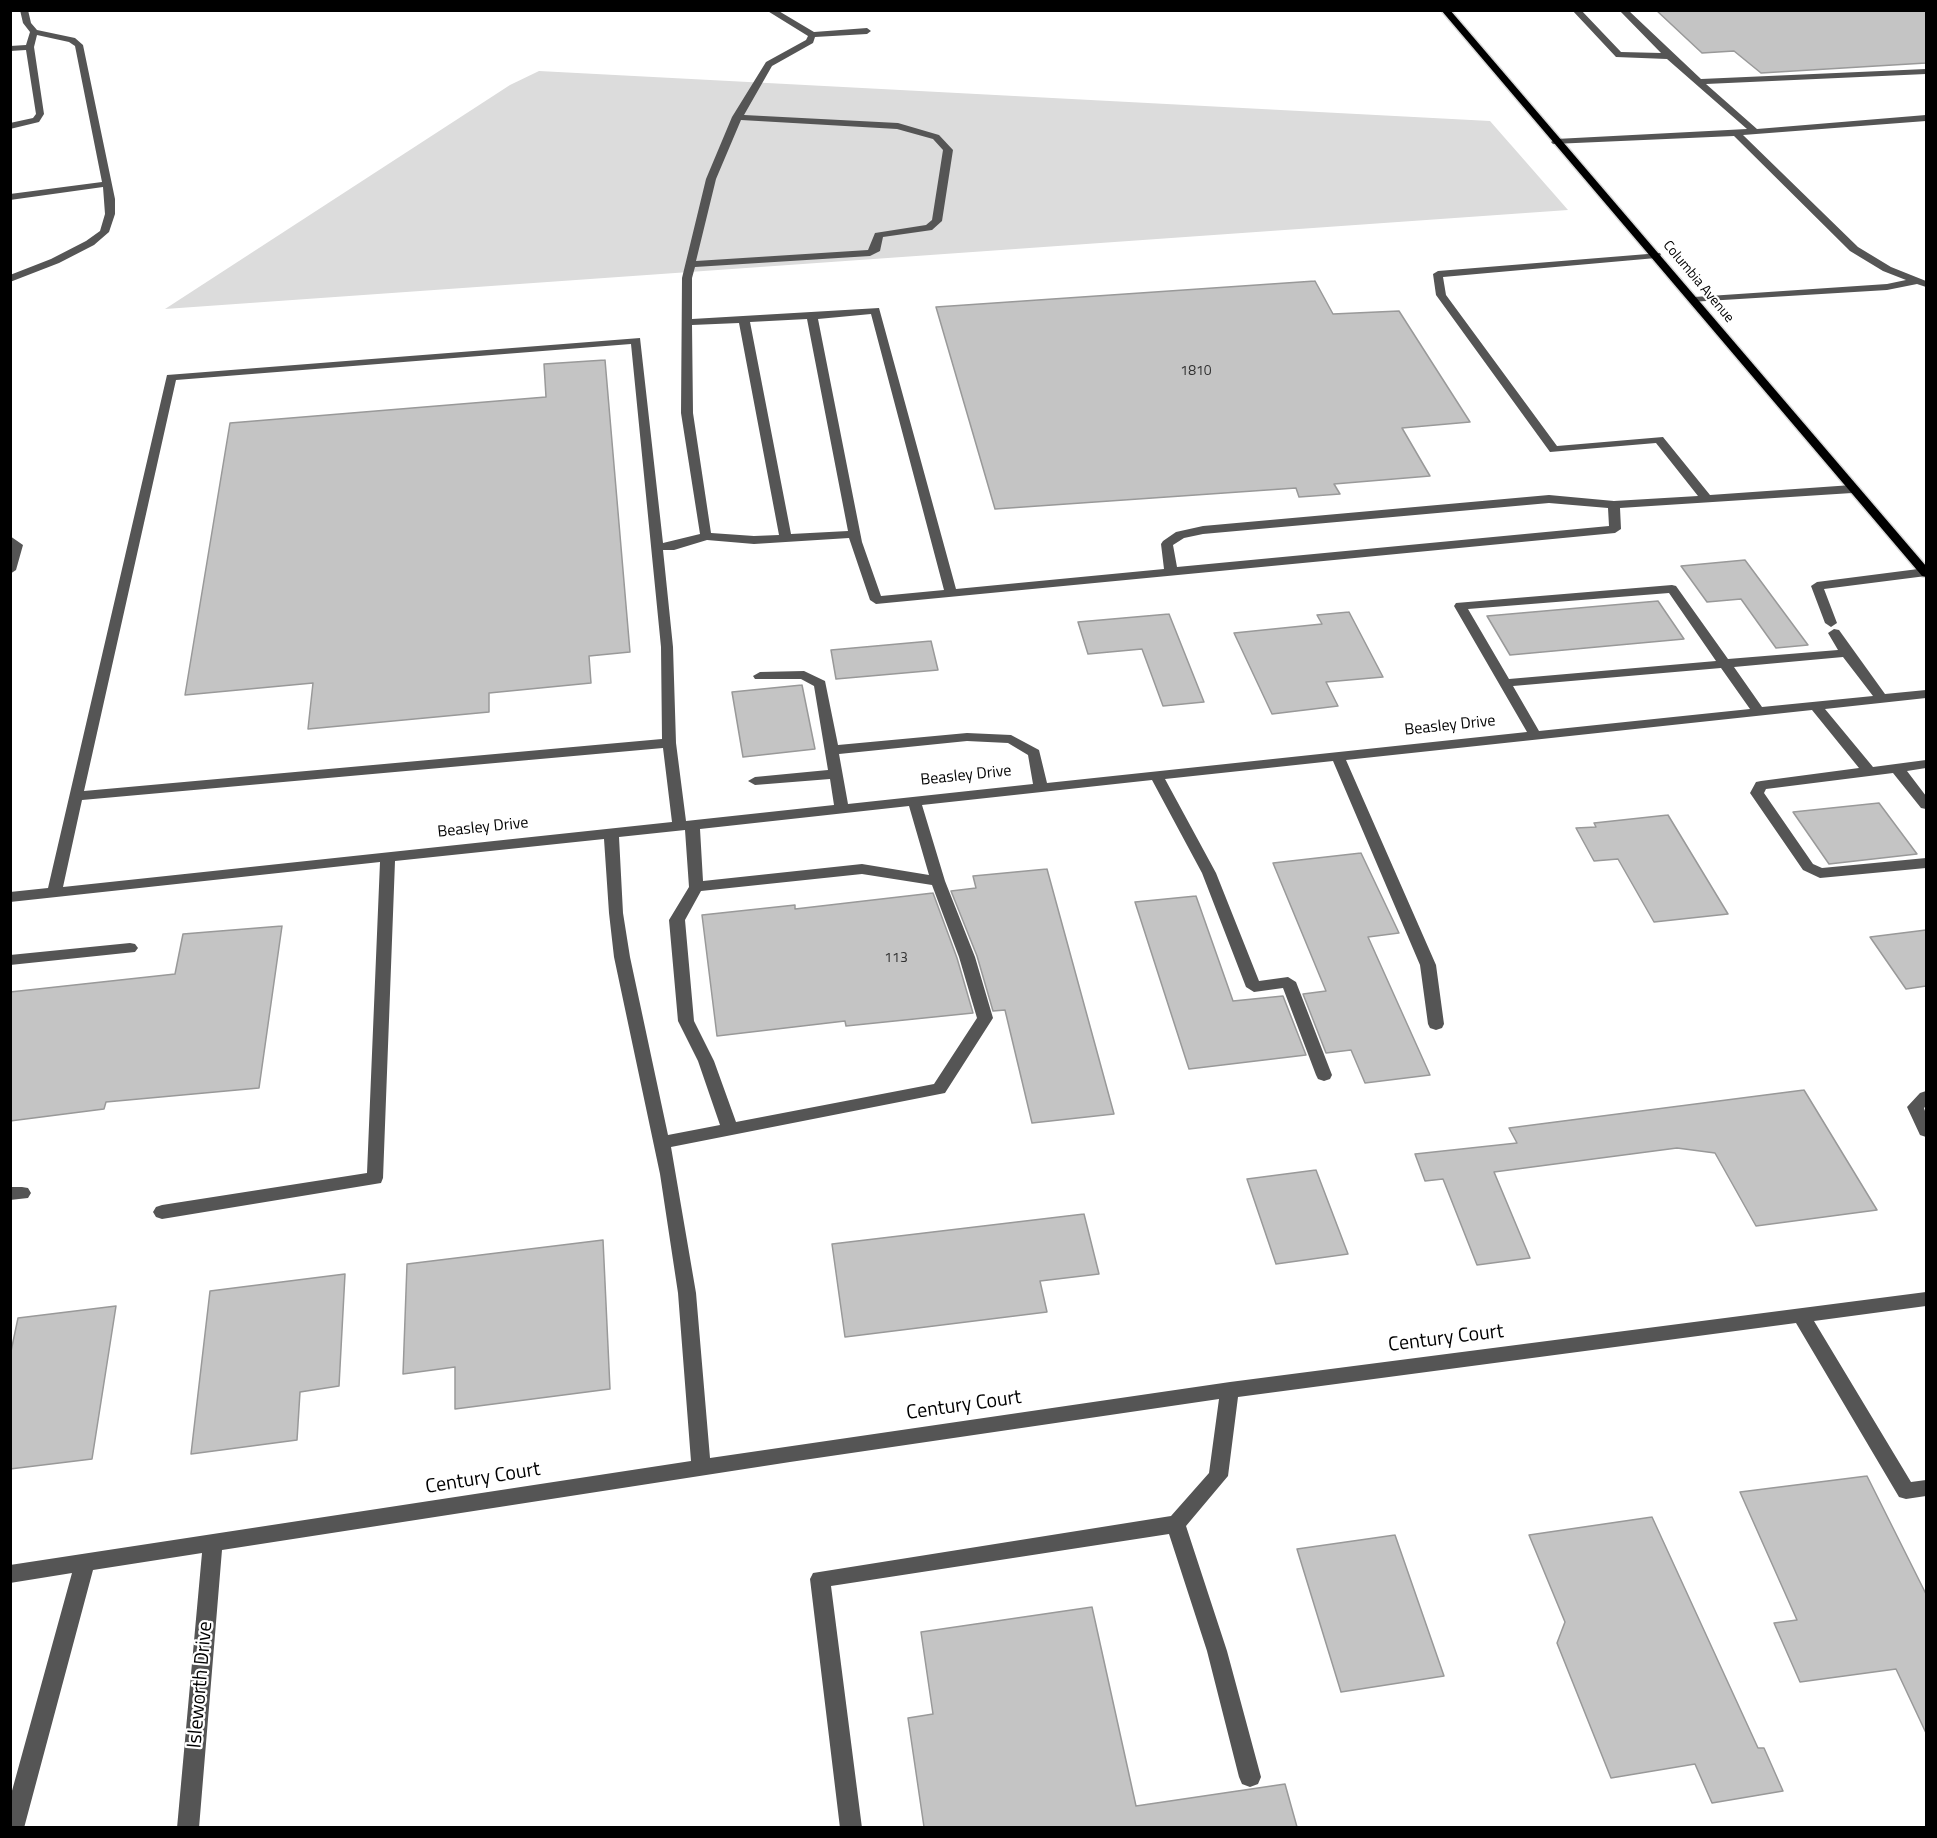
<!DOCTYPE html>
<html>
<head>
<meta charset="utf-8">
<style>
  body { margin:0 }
  #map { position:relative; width:1937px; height:1838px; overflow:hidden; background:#fff; font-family:"Titillium Web",sans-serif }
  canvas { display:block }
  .frame { position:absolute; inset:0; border:12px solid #000; pointer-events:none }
</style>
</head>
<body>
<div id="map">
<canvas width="1937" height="1838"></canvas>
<div class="frame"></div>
</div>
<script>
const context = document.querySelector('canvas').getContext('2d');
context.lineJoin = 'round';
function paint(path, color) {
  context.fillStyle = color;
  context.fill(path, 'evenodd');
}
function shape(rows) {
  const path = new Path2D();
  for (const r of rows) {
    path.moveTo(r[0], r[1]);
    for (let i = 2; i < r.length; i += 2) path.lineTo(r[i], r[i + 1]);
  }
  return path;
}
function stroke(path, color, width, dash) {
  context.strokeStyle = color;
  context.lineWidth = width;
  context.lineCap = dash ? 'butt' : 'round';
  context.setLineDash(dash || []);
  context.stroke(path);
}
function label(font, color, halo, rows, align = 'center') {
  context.font = font + ' "Titillium Web",sans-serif';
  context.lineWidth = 4.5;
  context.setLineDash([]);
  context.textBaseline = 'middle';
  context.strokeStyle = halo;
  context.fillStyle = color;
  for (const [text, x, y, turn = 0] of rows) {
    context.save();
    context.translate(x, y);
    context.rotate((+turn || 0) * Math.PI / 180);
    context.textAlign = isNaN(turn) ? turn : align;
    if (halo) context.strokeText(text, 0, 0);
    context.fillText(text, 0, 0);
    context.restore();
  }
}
const green = shape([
  [539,71,1490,121,1568,210,165,309,510,85]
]);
const building = shape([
  [1656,10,1926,10,1926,63,1761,73,1734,51,1702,53,1656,10],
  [1315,281,1333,314,1399,311,1470,422,1402,428,1430,476,1334,484,1340,494,1299,497,1296,488,995,509,936,307,1315,281],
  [605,360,630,652,589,656,591,683,489,693,489,712,308,729,313,683,185,695,230,423,546,397,544,364,605,360],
  [1745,560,1808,645,1776,648,1741,599,1707,602,1681,566,1745,560],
  [1658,601,1684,639,1510,655,1487,616,1658,601],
  [1349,612,1383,677,1326,682,1338,706,1272,714,1234,633,1322,624,1317,615,1349,612],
  [1169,614,1204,702,1163,706,1142,649,1088,654,1078,622,1169,614],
  [931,641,938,670,836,679,831,650,931,641],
  [802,685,815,749,743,757,732,692,802,685],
  [1879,803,1917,854,1829,864,1793,812,1879,803],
  [1668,815,1728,914,1654,922,1618,859,1594,861,1576,828,1596,827,1594,823,1668,815],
  [1361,853,1399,933,1368,937,1430,1075,1365,1083,1351,1050,1326,1053,1303,994,1326,991,1273,863,1361,853],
  [1047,869,1114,1114,1032,1123,1005,1010,993,1011,977,956,951,891,976,888,973,876,1047,869],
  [933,893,957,958,973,1013,846,1026,845,1021,717,1036,702,915,795,905,795,909,933,893],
  [1196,896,1233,1001,1283,996,1306,1055,1189,1069,1135,902,1196,896],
  [282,926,259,1088,106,1102,104,1109,10,1121,10,992,175,974,183,934,282,926],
  [1926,930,1926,986,1906,989,1870,937,1926,930],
  [1804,1090,1877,1210,1756,1226,1715,1153,1677,1148,1494,1172,1530,1258,1477,1265,1443,1179,1425,1181,1415,1154,1517,1143,1509,1128,1804,1090],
  [1316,1170,1348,1254,1276,1264,1247,1179,1316,1170],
  [1084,1214,1099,1274,1040,1281,1047,1312,845,1337,832,1244,1084,1214],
  [603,1240,610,1389,455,1409,455,1367,403,1374,407,1264,603,1240],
  [345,1274,339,1386,300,1392,297,1440,191,1454,210,1291,345,1274],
  [116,1306,92,1459,10,1469,10,1356,18,1318,116,1306],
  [1867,1476,1926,1594,1926,1733,1896,1669,1800,1682,1774,1623,1797,1620,1740,1492,1867,1476],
  [1652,1517,1758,1748,1764,1748,1783,1791,1712,1803,1695,1764,1611,1778,1557,1643,1565,1622,1529,1535,1652,1517],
  [1395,1535,1444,1676,1341,1692,1297,1549,1395,1535],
  [1092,1607,1136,1806,1285,1784,1297,1827,924,1827,908,1718,933,1714,921,1632,1092,1607]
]);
const minor = shape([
  [20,10,28,10,31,23,37,30,75,38,83,45,115,199,115,214,109,232,94,245,59,263,10,282,10,275,51,259,86,241,100,231,105,214,103,187,10,200,10,194,102,182,75,46,69,42,37,35,34,47,44,114,39,122,10,129,10,123,33,118,36,114,26,50,10,51,10,46,26,45,30,32,23,23,20,10],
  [766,10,777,10,814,32,867,28,871,31,867,34,815,37,813,43,772,66,744,115,898,123,939,135,953,150,942,221,932,230,883,237,880,251,870,256,695,267,692,278,692,319,879,308,956,589,1164,569,1161,544,1163,541,1176,532,1203,526,1549,495,1614,501,1698,496,1656,443,1550,452,1436,295,1433,274,1438,271,1660,253,1661,255,1656,258,1443,277,1446,295,1557,446,1663,437,1710,495,1852,485,1858,489,1852,493,1620,508,1621,529,1615,533,876,604,870,600,849,538,754,544,707,540,674,550,663,550,673,647,676,743,686,821,834,805,830,779,755,785,748,781,755,777,828,770,814,686,801,679,755,679,753,676,760,672,804,671,825,681,838,745,967,733,1011,735,1039,750,1047,783,1527,732,1454,606,1456,603,1672,585,1676,586,1728,659,1838,650,1828,633,1834,629,1839,630,1885,694,1926,690,1926,698,1825,709,1873,767,1926,760,1926,768,1907,771,1926,796,1926,809,1921,808,1893,773,1766,789,1764,793,1813,864,1822,868,1926,858,1926,868,1820,878,1803,870,1750,793,1756,782,1761,781,1859,768,1812,710,1346,760,1436,965,1444,1024,1442,1028,1436,1030,1430,1028,1428,1024,1420,965,1333,761,1165,779,1216,873,1259,981,1288,977,1296,982,1332,1075,1330,1079,1324,1081,1318,1079,1316,1075,1283,988,1254,992,1246,987,1202,873,1152,780,922,805,945,881,975,957,993,1018,945,1093,671,1147,696,1293,710,1458,1230,1382,1926,1292,1926,1306,1814,1321,1911,1482,1926,1480,1926,1496,1906,1499,1899,1497,1796,1323,1238,1397,1228,1476,1186,1526,1227,1651,1261,1777,1258,1784,1250,1787,1242,1784,1239,1777,1207,1651,1169,1534,831,1586,862,1828,840,1828,810,1579,813,1573,1171,1516,1209,1473,1219,1399,790,1462,222,1550,199,1828,177,1828,202,1553,93,1570,24,1828,10,1828,10,1798,72,1573,10,1583,10,1565,691,1461,678,1293,660,1174,614,957,609,913,604,839,395,861,383,1178,381,1183,162,1219,156,1217,153,1212,156,1207,162,1205,367,1173,380,862,10,902,10,892,48,888,167,375,640,338,663,543,700,534,681,413,682,278,706,179,732,117,766,62,806,40,808,36,766,10],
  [741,120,897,129,933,139,943,150,932,220,926,225,875,233,868,250,696,261,716,179,741,120],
  [871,314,944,590,881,596,862,542,818,319,871,314],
  [807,319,848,531,791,534,750,322,807,319],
  [739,323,779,535,754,536,711,533,693,413,692,325,739,323],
  [631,344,661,647,662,739,84,791,176,380,631,344],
  [1549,503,1608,508,1609,526,1177,567,1173,545,1184,538,1203,534,1549,503],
  [1669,593,1716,661,1509,679,1468,609,1669,593],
  [1843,657,1873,696,1762,707,1734,667,1843,657],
  [1721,668,1750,709,1539,731,1513,686,1721,668],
  [967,741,1008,743,1028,755,1033,784,848,804,839,754,967,741],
  [663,748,672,822,63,887,82,800,663,748],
  [909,806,929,875,862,864,703,881,700,829,909,806],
  [685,830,689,887,669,920,678,1021,698,1061,720,1125,668,1135,630,957,623,913,619,837,685,830],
  [862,874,932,885,959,957,977,1018,934,1084,736,1122,714,1061,694,1021,685,920,701,891,862,874],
  [1572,10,1581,10,1621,52,1661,53,1619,10,1628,10,1701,79,1926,69,1926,74,1706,84,1757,129,1926,115,1926,121,1743,135,1858,247,1891,267,1926,281,1926,287,1917,284,1887,290,1690,302,1689,300,1694,297,1887,284,1906,280,1883,271,1850,251,1734,136,1553,144,1551,142,1556,139,1747,129,1667,59,1616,57,1572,10],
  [10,536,23,545,16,570,10,574,10,536],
  [1926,568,1926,576,1824,589,1837,623,1831,627,1825,623,1811,586,1817,582,1926,568],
  [130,943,135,944,138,948,135,952,10,965,10,955,130,943],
  [1926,1091,1926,1106,1924,1108,1926,1114,1926,1137,1920,1135,1907,1107,1920,1093,1926,1091],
  [10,1187,22,1187,28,1188,31,1193,28,1198,10,1200,10,1187]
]);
const major = shape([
  [1441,10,1450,10,1926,566,1926,577,1922,576,1441,10]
]);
const farStreetnames = [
  ["Columbia Avenue",1698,282,50]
];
const numberNames = [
  ["1810",1196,372],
  ["113",896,959]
];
const streetNames = [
  ["Beasley Drive",1450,726,-6],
  ["Beasley Drive",966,776,-6],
  ["Beasley Drive",483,828,-6]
];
const nearStreetnames = [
  ["Century Court",1446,1339,-7],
  ["Century Court",964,1406,-8],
  ["Century Court",483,1479,-9],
  ["Isleworth Drive",201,1685,-85]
];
paint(green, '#dcdcdc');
paint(building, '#c4c4c4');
stroke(building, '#999', 1.5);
stroke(major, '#dbdbdb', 3);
paint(minor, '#555');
paint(major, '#000');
label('14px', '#000', '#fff', farStreetnames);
label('14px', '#313131', null, numberNames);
label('16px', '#000', '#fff', streetNames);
label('20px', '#000', '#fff', nearStreetnames);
</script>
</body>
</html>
